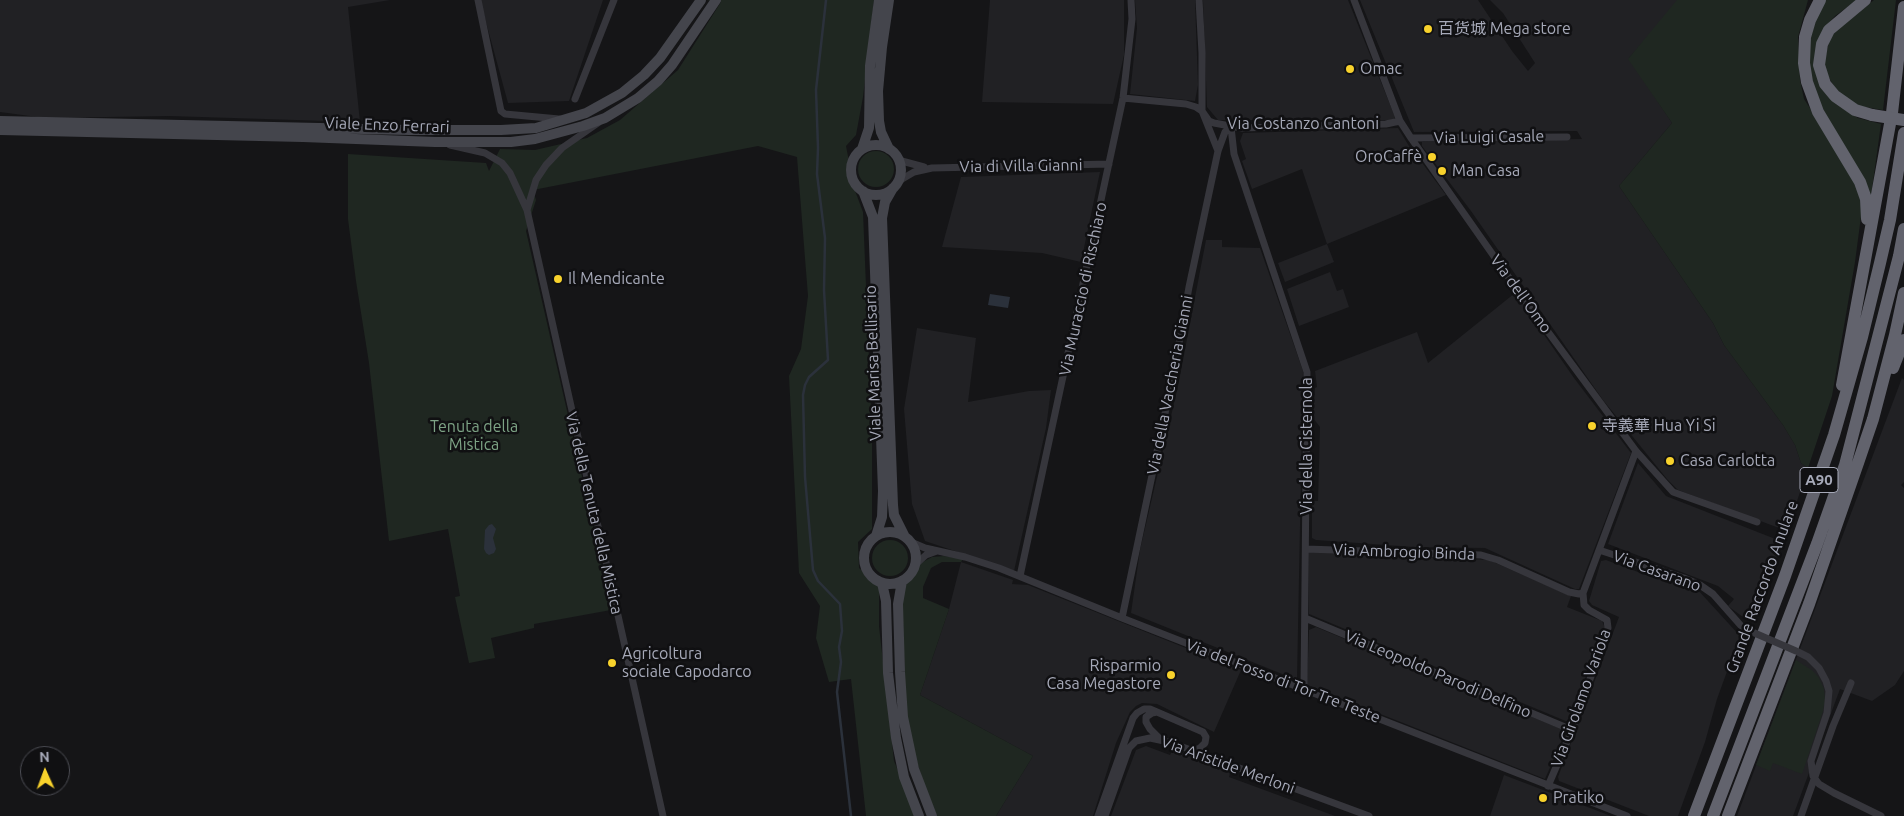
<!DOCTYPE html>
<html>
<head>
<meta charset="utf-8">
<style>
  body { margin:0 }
  #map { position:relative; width:1904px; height:816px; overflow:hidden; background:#151517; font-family:Ubuntu,sans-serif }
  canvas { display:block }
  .north { position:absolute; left:20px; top:746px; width:50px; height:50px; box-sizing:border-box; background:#101012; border:1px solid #4c4d54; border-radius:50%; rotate:358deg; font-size:14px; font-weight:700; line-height:20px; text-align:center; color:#a6a9b8 }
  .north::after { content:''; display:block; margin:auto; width:18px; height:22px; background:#f8d22c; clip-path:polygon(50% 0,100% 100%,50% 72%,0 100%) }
</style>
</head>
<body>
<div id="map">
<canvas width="1904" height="816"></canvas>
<div class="north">N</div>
</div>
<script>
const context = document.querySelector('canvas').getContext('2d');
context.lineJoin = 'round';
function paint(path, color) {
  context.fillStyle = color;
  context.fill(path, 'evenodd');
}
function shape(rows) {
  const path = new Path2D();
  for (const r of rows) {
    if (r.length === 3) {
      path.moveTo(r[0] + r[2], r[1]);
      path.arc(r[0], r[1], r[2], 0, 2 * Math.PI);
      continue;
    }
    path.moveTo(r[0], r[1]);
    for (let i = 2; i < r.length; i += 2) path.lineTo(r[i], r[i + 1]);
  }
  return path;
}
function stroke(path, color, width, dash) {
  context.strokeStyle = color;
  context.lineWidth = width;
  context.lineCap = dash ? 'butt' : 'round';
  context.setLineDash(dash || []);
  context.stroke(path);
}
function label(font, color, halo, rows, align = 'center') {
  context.font = font + ' Ubuntu,"Noto Sans SC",sans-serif';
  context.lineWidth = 5;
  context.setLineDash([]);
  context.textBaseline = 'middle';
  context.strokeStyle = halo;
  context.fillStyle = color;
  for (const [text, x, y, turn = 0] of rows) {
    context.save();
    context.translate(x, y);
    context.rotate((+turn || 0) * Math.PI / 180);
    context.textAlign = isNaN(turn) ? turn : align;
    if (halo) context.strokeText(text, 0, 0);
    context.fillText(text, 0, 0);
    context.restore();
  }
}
const built = shape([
  [0,0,390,0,348,7,360,122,169,116,45,118,0,112],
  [480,0,603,0,569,101,508,103],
  [990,0,1124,0,1124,55,1113,104,982,102],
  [1135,0,1195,0,1198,85,1195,101,1130,94,1137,28],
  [1203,0,1348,0,1395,117,1393,120,1218,120,1207,107],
  [1360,0,1478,0,1512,51,1528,71,1535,63,1503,13,1490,0,1680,0,1629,58,1672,123,1619,186,1713,323,1724,345,1783,425,1795,445,1801,463,1808,468,1787,531,1678,490,1667,479,1603,400,1471,211,1422,146,1422,142,1582,139,1577,131,1414,132],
  [1398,128,1412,151,1409,154,1414,163,1420,160,1446,195,1327,244,1334,262,1285,282,1278,263,1327,244,1302,169,1252,189,1242,161,1246,159,1240,141,1243,133],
  [1100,172,1081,262,1042,253,942,247,961,177],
  [1206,240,1222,240,1222,247,1260,248,1303,371,1297,680,1131,613,1140,550,1178,386],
  [1330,272,1337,291,1343,289,1349,307,1299,326,1287,289],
  [1515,293,1574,378,1631,453,1579,589,1575,589,1485,548,1414,547,1316,540,1312,538,1312,501,1318,501,1319,465,1320,427,1313,418,1315,388,1317,387,1315,371,1417,332,1428,363],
  [917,328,976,338,968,402,1029,391,1051,390,1046,428,1014,571,925,541,912,504,904,409],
  [1902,378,1904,380,1904,482,1901,485,1904,488,1904,671,1895,685,1872,701,1840,689,1793,816,1737,816],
  [1638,463,1666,496,1783,542,1754,623,1747,620,1728,606,1734,599,1718,586,1608,544],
  [1309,551,1489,560,1571,596,1567,607,1602,621,1605,628,1568,722,1309,614],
  [1606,560,1654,578,1656,574,1697,589,1740,636,1717,699,1705,742,1678,816,1649,816,1559,781,1558,777,1619,617,1592,605,1589,601,1601,561],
  [961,562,1013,580,1012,584,1028,585,1241,670,1214,732,1157,704,1142,703,1136,706,1130,712,1116,743,1093,816,996,816,1033,756,920,695,949,609],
  [1316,627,1566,731,1545,779,1307,685,1309,630],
  [1146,746,1170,755,1173,749,1231,768,1229,777,1335,816,1111,816,1136,750],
  [1504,775,1611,816,1490,816]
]);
const green = shape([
  [706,0,874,0,863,97,856,135,846,146,854,188,863,212,872,435,872,529,858,542,859,568,879,586,879,626,894,761,917,816,866,816,851,679,829,682,816,638,820,606,799,573,789,376,801,349,808,296,797,157,758,146,533,190,536,200,526,231,593,525,611,610,534,624,534,628,491,638,495,658,469,663,455,597,460,596,448,529,389,541,369,363,356,281,348,219,348,154,486,163,489,171,500,149,535,150,587,138,620,120,678,70,721,2],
  [1677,0,1808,0,1798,37,1800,80,1804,99,1856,179,1862,209,1855,262,1832,396,1808,468,1801,463,1795,445,1783,425,1724,345,1713,323,1619,186,1672,123,1628,59],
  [1825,0,1857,0,1835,16,1825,27,1816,52,1836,104,1858,118,1881,124,1871,196,1829,126,1810,77,1808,45,1815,17],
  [1874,0,1896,0,1883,110,1858,106,1838,93,1826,73,1824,62,1830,38,1838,29],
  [876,169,18],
  [890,558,18],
  [944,556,963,559,961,562,942,562,931,568,923,587,923,598,949,609,920,695,1033,756,996,816,937,816,924,784,912,746,906,716,902,591,921,563,932,557],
  [1796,660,1813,671,1819,678,1824,689,1825,700,1823,711,1802,774,1773,763,1770,771,1756,765]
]);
const water = shape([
  [990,294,1010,297,1008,308,988,305],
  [492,524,496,529,493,538,496,549,494,553,489,555,486,553,484,549,485,530,489,525]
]);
const stream = shape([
  [826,0,816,90,818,148,817,174,825,238,824,290,828,360,809,377,805,385,803,395,805,477,813,570,818,581,840,604,842,631,839,647,841,662,837,692,851,816]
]);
const street = shape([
  [478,0,501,111,505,114,559,119],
  [1199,0,1202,53,1202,111,1218,151],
  [1354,0,1400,121,1411,138,1526,302,1636,451,1673,492,1757,522],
  [1123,98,1186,104,1196,107,1202,111,1209,121,1214,123,1241,128,1386,124,1400,121],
  [575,99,614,0],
  [1231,127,1234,154,1307,372,1304,688],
  [1411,138,1567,137],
  [450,145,485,153,502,163,510,173,527,210,663,816],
  [898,160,924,167],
  [897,182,914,172,932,168,1109,164],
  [527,210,536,180,546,165,562,148,598,123],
  [911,542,925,548,965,557,999,568,1122,618,1627,816],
  [1306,549,1481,555,1498,560,1569,592,1579,594,1583,593],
  [1599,550,1684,578,1700,585,1713,594,1743,628],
  [916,564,926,555,937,551],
  [1020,576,1123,98,1132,19,1131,0],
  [1122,618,1175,366,1189,287,1218,151,1225,132,1231,127],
  [1305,618,1572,730],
  [1796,651,1808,657,1819,668,1826,681,1829,691,1827,713,1811,761,1813,776,1819,784,1834,793,1881,816],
  [1160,739,1150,729,1146,722,1146,717,1152,713,1157,712,1203,732,1206,737,1205,743,1200,748,1193,751],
  [1548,786,1572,730,1608,628,1607,620,1589,610,1584,605,1583,593,1636,451],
  [1098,816,1133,718,1137,713,1144,709,1150,709,1157,712],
  [1105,816,1129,748,1136,741,1150,738,1169,742,1369,816],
  [1801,816,1833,726,1851,683]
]);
const secondary = shape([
  [889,0,882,47,878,91,879,121,881,132,889,149],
  [0,121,410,130,501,130,536,128,586,113,622,93,644,75,660,58,701,0],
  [0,130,303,137,435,142,511,142,535,139,583,126,605,118,638,98,658,81,672,65,716,0],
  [876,170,25],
  [862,149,869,128,870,66,879,0],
  [893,188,885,202,882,218,893,505,894,515,905,537],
  [863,191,873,217,883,491,882,517,876,536],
  [890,558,26],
  [902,581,898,604,900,672,903,717,914,769,932,816],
  [882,583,886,601,888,673,896,738,904,777,919,816]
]);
const highway = shape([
  [1820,0,1810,20,1805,37,1804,63,1807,82,1818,112,1860,182,1866,199,1867,219],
  [1865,0,1829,30,1822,44,1819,65,1825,84,1835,96,1855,110,1872,115],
  [1893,368,1904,340],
  [1842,385,1892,113,1904,7],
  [1694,816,1785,576,1834,435,1862,337,1880,263,1890,220,1904,133],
  [1713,816,1817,544,1845,465,1899,256,1904,229],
  [1728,816,1809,604,1858,463,1873,419,1895,335,1904,293]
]);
const streetBridge = shape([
  [1743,628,1796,651]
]);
const highwayBridge = shape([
  [1872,115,1904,120]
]);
const markers = [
  [1428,29,5,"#f8d22c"],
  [1350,69,5,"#f8d22c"],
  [1432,157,5,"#f8d22c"],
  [1442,171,5,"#f8d22c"],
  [558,279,5,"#f8d22c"],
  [1592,426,5,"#f8d22c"],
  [1670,461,5,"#f8d22c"],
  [612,663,5,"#f8d22c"],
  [1171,675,5,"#f8d22c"],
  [1543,798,5,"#f8d22c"]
];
const shields = [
  [1819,480,38]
];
const shieldNames = [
  ["A90",1819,480]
];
const poiNames = [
  ["百货城 Mega store",1438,29],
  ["Omac",1360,69],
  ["OroCaffè",1422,157,"right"],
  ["Man Casa",1452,171],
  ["Il Mendicante",568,279],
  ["寺義華 Hua Yi Si",1602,426],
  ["Casa Carlotta",1680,461],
  ["Agricoltura",622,654],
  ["sociale Capodarco",622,672],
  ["Risparmio",1161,666,"right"],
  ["Casa Megastore",1161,684,"right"],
  ["Pratiko",1553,798]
];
const streetNames = [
  ["Via Costanzo Cantoni",1303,124],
  ["Viale Enzo Ferrari",387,125,2],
  ["Via Luigi Casale",1489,137,-1],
  ["Via di Villa Gianni",1021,166,-1],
  ["Via Muraccio di Rischiaro",1083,289,-78],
  ["Via dell'Omo",1521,294,54],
  ["Viale Marisa Bellisario",873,363,-92],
  ["Via della Vaccheria Gianni",1170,385,-79],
  ["Via della Cisternola",1307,446,-90],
  ["Via della Tenuta della Mistica",594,513,77],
  ["Via Ambrogio Binda",1404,552,2],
  ["Via Casarano",1657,571,20],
  ["Grande Raccordo Anulare",1762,587,-70],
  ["Via Leopoldo Parodi Delfino",1438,674,23],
  ["Via del Fosso di Tor Tre Teste",1283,681,21],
  ["Via Girolamo Variola",1581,698,-70],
  ["Via Aristide Merloni",1228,765,20]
];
const parkNames = [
  ["Tenuta della",474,427],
  ["Mistica",474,445]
];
paint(built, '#212124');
paint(green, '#1f2721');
paint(water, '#2b313b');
stroke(stream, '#2b313b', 2.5);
stroke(street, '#36363c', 7);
stroke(secondary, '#44454c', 10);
stroke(highway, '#62636d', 12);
stroke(streetBridge, '#36363c', 7);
stroke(highwayBridge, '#62636d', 12);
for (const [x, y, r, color] of markers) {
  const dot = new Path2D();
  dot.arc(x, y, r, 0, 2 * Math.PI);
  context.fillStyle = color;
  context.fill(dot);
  stroke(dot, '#101012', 2);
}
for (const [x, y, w] of shields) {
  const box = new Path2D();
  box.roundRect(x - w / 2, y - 12.5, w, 25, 4);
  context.fillStyle = '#101012';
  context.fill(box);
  stroke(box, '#a6a9b8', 1);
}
label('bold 15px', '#a6a9b8', null, shieldNames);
label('16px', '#a6a9b8', '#101012', poiNames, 'left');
label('16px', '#a6a9b8', '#101012', streetNames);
label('16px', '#7da385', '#101012', parkNames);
</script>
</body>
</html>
